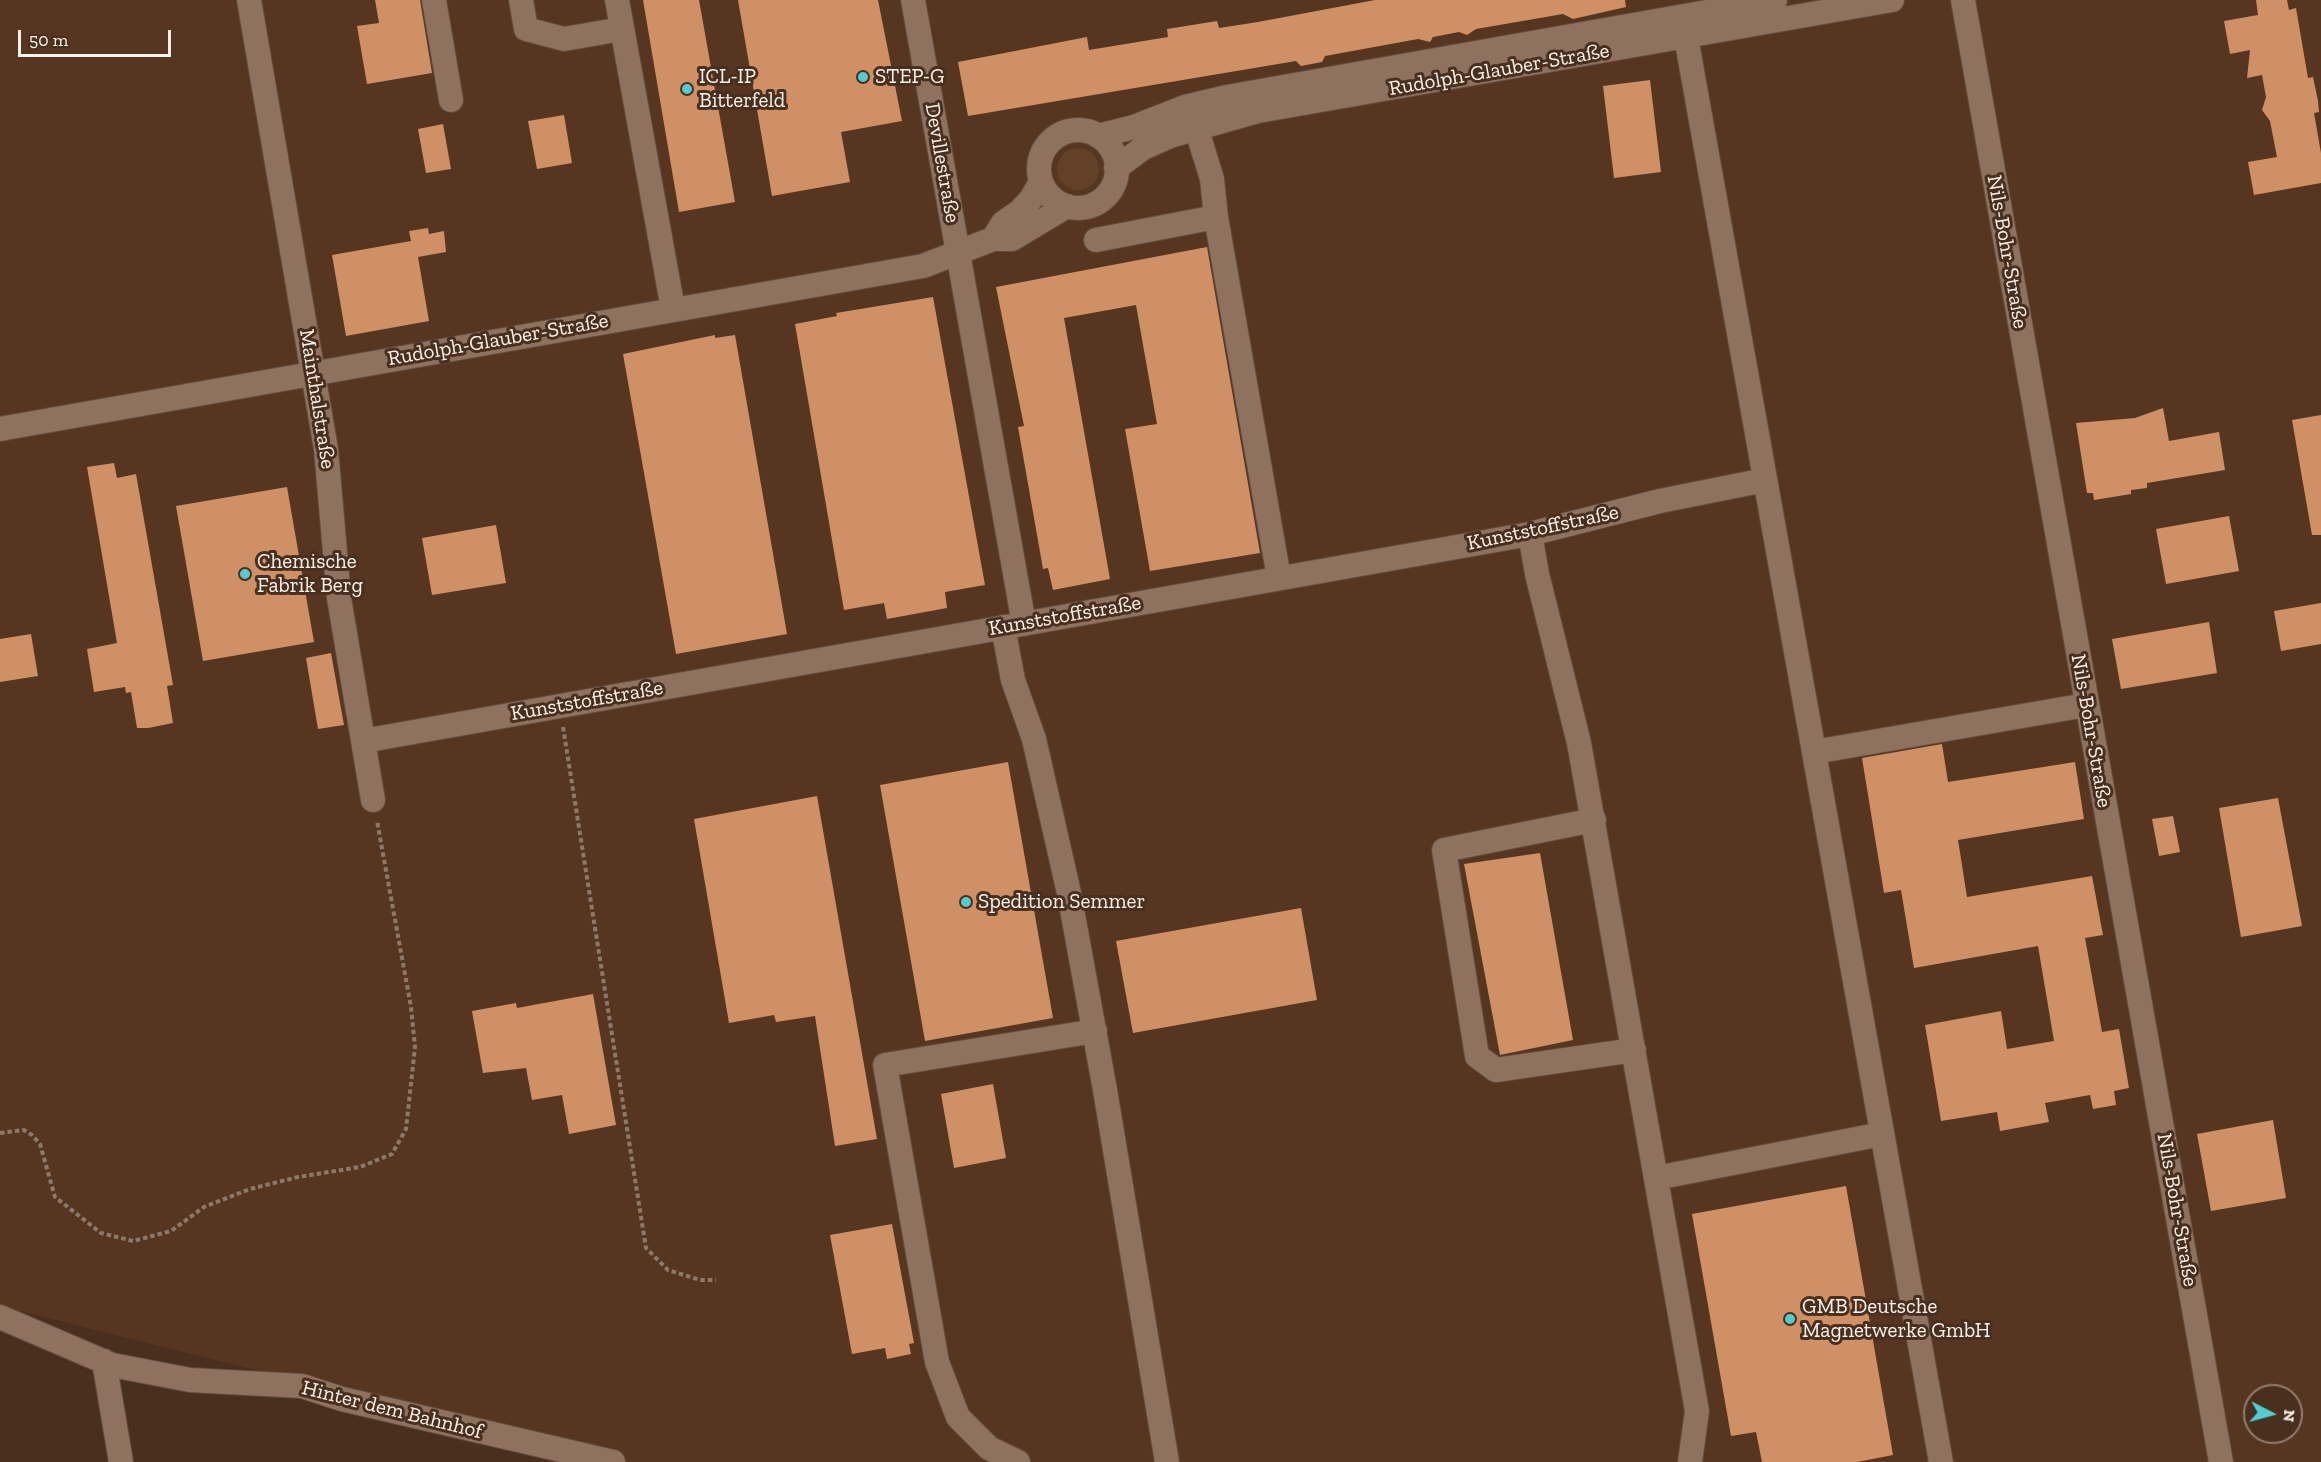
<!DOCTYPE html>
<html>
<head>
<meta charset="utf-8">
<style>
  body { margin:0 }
  #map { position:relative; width:2321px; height:1462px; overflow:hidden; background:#492f1e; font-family:"Zilla Slab",serif }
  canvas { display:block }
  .north { position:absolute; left:2243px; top:1384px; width:60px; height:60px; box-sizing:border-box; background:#492f1e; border:2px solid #917d70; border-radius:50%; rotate:96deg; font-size:16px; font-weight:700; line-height:24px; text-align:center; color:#fdf2ec }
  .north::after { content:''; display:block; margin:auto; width:21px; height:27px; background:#51ccd2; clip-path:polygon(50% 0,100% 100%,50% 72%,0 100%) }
  .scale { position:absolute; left:18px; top:30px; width:153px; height:27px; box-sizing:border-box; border:3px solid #fdf2ec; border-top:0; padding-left:8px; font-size:18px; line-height:21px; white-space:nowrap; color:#fdf2ec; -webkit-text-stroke:4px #492f1e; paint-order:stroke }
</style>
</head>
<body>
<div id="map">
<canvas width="2321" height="1462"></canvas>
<div class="north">N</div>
<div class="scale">50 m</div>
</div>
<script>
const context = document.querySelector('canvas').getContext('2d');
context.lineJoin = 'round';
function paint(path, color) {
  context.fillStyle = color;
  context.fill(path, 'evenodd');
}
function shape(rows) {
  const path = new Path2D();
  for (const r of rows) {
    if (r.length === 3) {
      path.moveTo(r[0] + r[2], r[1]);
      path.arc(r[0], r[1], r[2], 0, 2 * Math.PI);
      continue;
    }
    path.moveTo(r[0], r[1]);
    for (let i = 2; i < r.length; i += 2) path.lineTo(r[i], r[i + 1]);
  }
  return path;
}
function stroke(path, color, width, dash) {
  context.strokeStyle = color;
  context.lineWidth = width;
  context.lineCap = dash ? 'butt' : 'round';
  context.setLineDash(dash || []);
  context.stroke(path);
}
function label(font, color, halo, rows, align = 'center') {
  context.font = font + ' "Zilla Slab",serif';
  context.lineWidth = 6;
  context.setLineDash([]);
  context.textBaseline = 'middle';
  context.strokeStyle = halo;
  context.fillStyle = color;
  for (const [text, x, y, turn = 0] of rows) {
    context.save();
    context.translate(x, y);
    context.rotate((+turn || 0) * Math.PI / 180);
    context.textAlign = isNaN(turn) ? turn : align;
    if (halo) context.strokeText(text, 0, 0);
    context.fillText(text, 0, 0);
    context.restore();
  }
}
const built = shape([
  [0,0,2321,0,2321,1462,624,1462,0,1306],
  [2255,1396,2291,1396,2291,1432,2255,1432]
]);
const green = shape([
  [1078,169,21]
]);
const building = shape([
  [375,0,420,0,432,73,367,84,357,26,379,23],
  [643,0,699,0,735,202,679,212],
  [738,0,878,0,902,121,841,132,850,182,772,196],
  [1375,0,1625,0,1626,7,1573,19,1563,14,1476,29,1467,35,1459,32,1433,37,1430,42,1418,39,1325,56,1322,62,1301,66,1296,61,968,116,958,62,1087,37,1089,50,1168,37,1167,29,1217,21,1219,28,1258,22],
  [2256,0,2287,0,2289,10,2296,8,2308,78,2313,77,2318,101,2319,112,2314,113,2321,153,2321,183,2254,195,2248,162,2277,157,2270,121,2262,110,2266,97,2262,75,2247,78,2250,50,2230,54,2224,21,2258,15],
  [1650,80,1661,172,1614,178,1603,86],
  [564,115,572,163,537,169,528,121],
  [443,124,451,169,426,173,418,129],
  [428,228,429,234,444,231,446,252,418,257,429,321,346,336,332,255,411,241,409,231],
  [1207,247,1260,553,1150,571,1125,429,1157,424,1136,305,1064,318,1110,579,1053,590,1048,568,1043,569,1018,427,1024,426,996,287],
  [933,297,985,585,945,592,947,608,887,619,884,603,844,610,795,324,837,316,836,313],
  [715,335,715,338,735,335,787,634,676,654,623,354],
  [2163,408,2169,441,2219,432,2225,470,2147,483,2147,488,2131,490,2131,494,2094,500,2093,493,2087,493,2076,423,2135,418],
  [2321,415,2321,535,2312,535,2292,420],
  [114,463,117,478,136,474,173,685,167,686,173,723,148,728,137,728,131,692,126,693,125,687,94,692,87,649,117,643,87,467],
  [287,487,314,642,203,661,176,506],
  [2229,516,2239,571,2166,584,2156,529],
  [496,525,506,583,432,595,422,538],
  [2321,603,2321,644,2281,651,2274,611],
  [2209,622,2217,673,2121,689,2112,639],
  [31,634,38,676,0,682,0,639],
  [331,653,344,725,318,729,306,658],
  [1942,744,1948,782,2075,762,2084,819,1958,840,1967,897,2092,876,2103,935,2085,938,2102,1032,2119,1029,2129,1088,2114,1091,2116,1105,2093,1109,2090,1095,2045,1103,2049,1122,2000,1131,1997,1112,1941,1121,1925,1025,2001,1011,2007,1049,2054,1041,2038,946,1914,968,1901,890,1884,893,1862,758],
  [1008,762,1053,1018,925,1041,880,785],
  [817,796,877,1139,835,1146,815,1016,776,1022,774,1015,729,1023,694,819],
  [2278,798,2302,926,2241,937,2219,808],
  [2173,816,2180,852,2159,856,2152,819],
  [1540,853,1573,1040,1500,1055,1464,864],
  [1301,908,1317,1000,1133,1033,1116,941],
  [593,994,616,1125,569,1134,562,1095,532,1100,526,1068,483,1073,472,1011,516,1003,517,1008],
  [993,1084,1006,1158,954,1168,941,1094],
  [2273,1120,2286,1198,2211,1211,2197,1134],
  [1846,1186,1893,1455,1857,1462,1762,1462,1756,1432,1731,1436,1692,1214],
  [892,1224,914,1343,909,1344,911,1354,887,1359,885,1348,852,1354,830,1235]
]);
const path = shape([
  [563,727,646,1248,668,1270,700,1280,716,1280],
  [0,1133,24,1130,32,1135,40,1144,55,1197,101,1233,133,1241,171,1231,204,1207,250,1189,298,1177,360,1167,392,1154,406,1129,415,1047,411,1007,377,821]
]);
const minor = shape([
  [249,0,326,449,339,598,373,800],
  [434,0,451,100],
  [521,0,526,29,564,39,622,29],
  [617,0,673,309],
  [913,0,1024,624],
  [1963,0,2221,1462],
  [1686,37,1941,1462],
  [1078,169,39],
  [1098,136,1134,127,1185,107,1227,97,1775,0],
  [1116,168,1143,148,1170,136,1258,111,1892,0],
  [1216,217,1279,578],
  [993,239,1003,223,1020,211,1031,199,1041,182],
  [1096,240,1216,217,1212,179,1196,127],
  [0,429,923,266,993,239,1012,239,1067,206],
  [1530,534,1537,574,1579,743,1697,1411,1690,1462],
  [1003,627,1013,680,1034,739,1069,893,1105,1090,1167,1462],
  [363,741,1530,534,1660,501,1765,480],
  [1814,752,2086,705],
  [1594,820,1444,850,1477,1056,1496,1070,1634,1050],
  [1656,1178,1882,1134],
  [0,1317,112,1365,190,1380,302,1386,342,1399,613,1462],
  [104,1361,121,1462],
  [1018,1462,989,1448,958,1417,937,1362,885,1065,1095,1031]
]);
const markers = [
  [863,77,6,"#51ccd2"],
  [687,89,6,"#51ccd2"],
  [245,574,6,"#51ccd2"],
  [966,902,6,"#51ccd2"],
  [1790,1319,6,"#51ccd2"]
];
const streetNames = [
  ["Rudolph-Glauber-Straße",1499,70,-10],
  ["Devillestraße",942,163,80],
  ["Nils-Bohr-Straße",2007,252,80],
  ["Rudolph-Glauber-Straße",498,340,-10],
  ["Mainthalstraße",317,399,81],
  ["Kunststoffstraße",1543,528,-12],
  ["Kunststoffstraße",1065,616,-10],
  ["Kunststoffstraße",587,701,-10],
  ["Nils-Bohr-Straße",2091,731,80],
  ["Nils-Bohr-Straße",2177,1210,80],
  ["Hinter dem Bahnhof",392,1410,14]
];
const poiNames = [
  ["ICL-IP",699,77],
  ["Bitterfeld",699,101],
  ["STEP-G",875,77],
  ["Chemische",257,562],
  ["Fabrik Berg",257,586],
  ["Spedition Semmer",978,902],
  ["GMB Deutsche",1802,1307],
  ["Magnetwerke GmbH",1802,1331]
];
paint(built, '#563620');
paint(green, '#634028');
paint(building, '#d09065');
stroke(minor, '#604c3d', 26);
stroke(path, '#8d796c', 4, [4.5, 3]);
stroke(minor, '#8e715e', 24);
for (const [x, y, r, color] of markers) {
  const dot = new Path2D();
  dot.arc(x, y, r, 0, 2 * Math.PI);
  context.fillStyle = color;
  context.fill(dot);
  stroke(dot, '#492f1e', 2);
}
label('21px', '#fdf2ec', '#492f1e', streetNames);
label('21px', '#fdf2ec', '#492f1e', poiNames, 'left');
</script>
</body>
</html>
